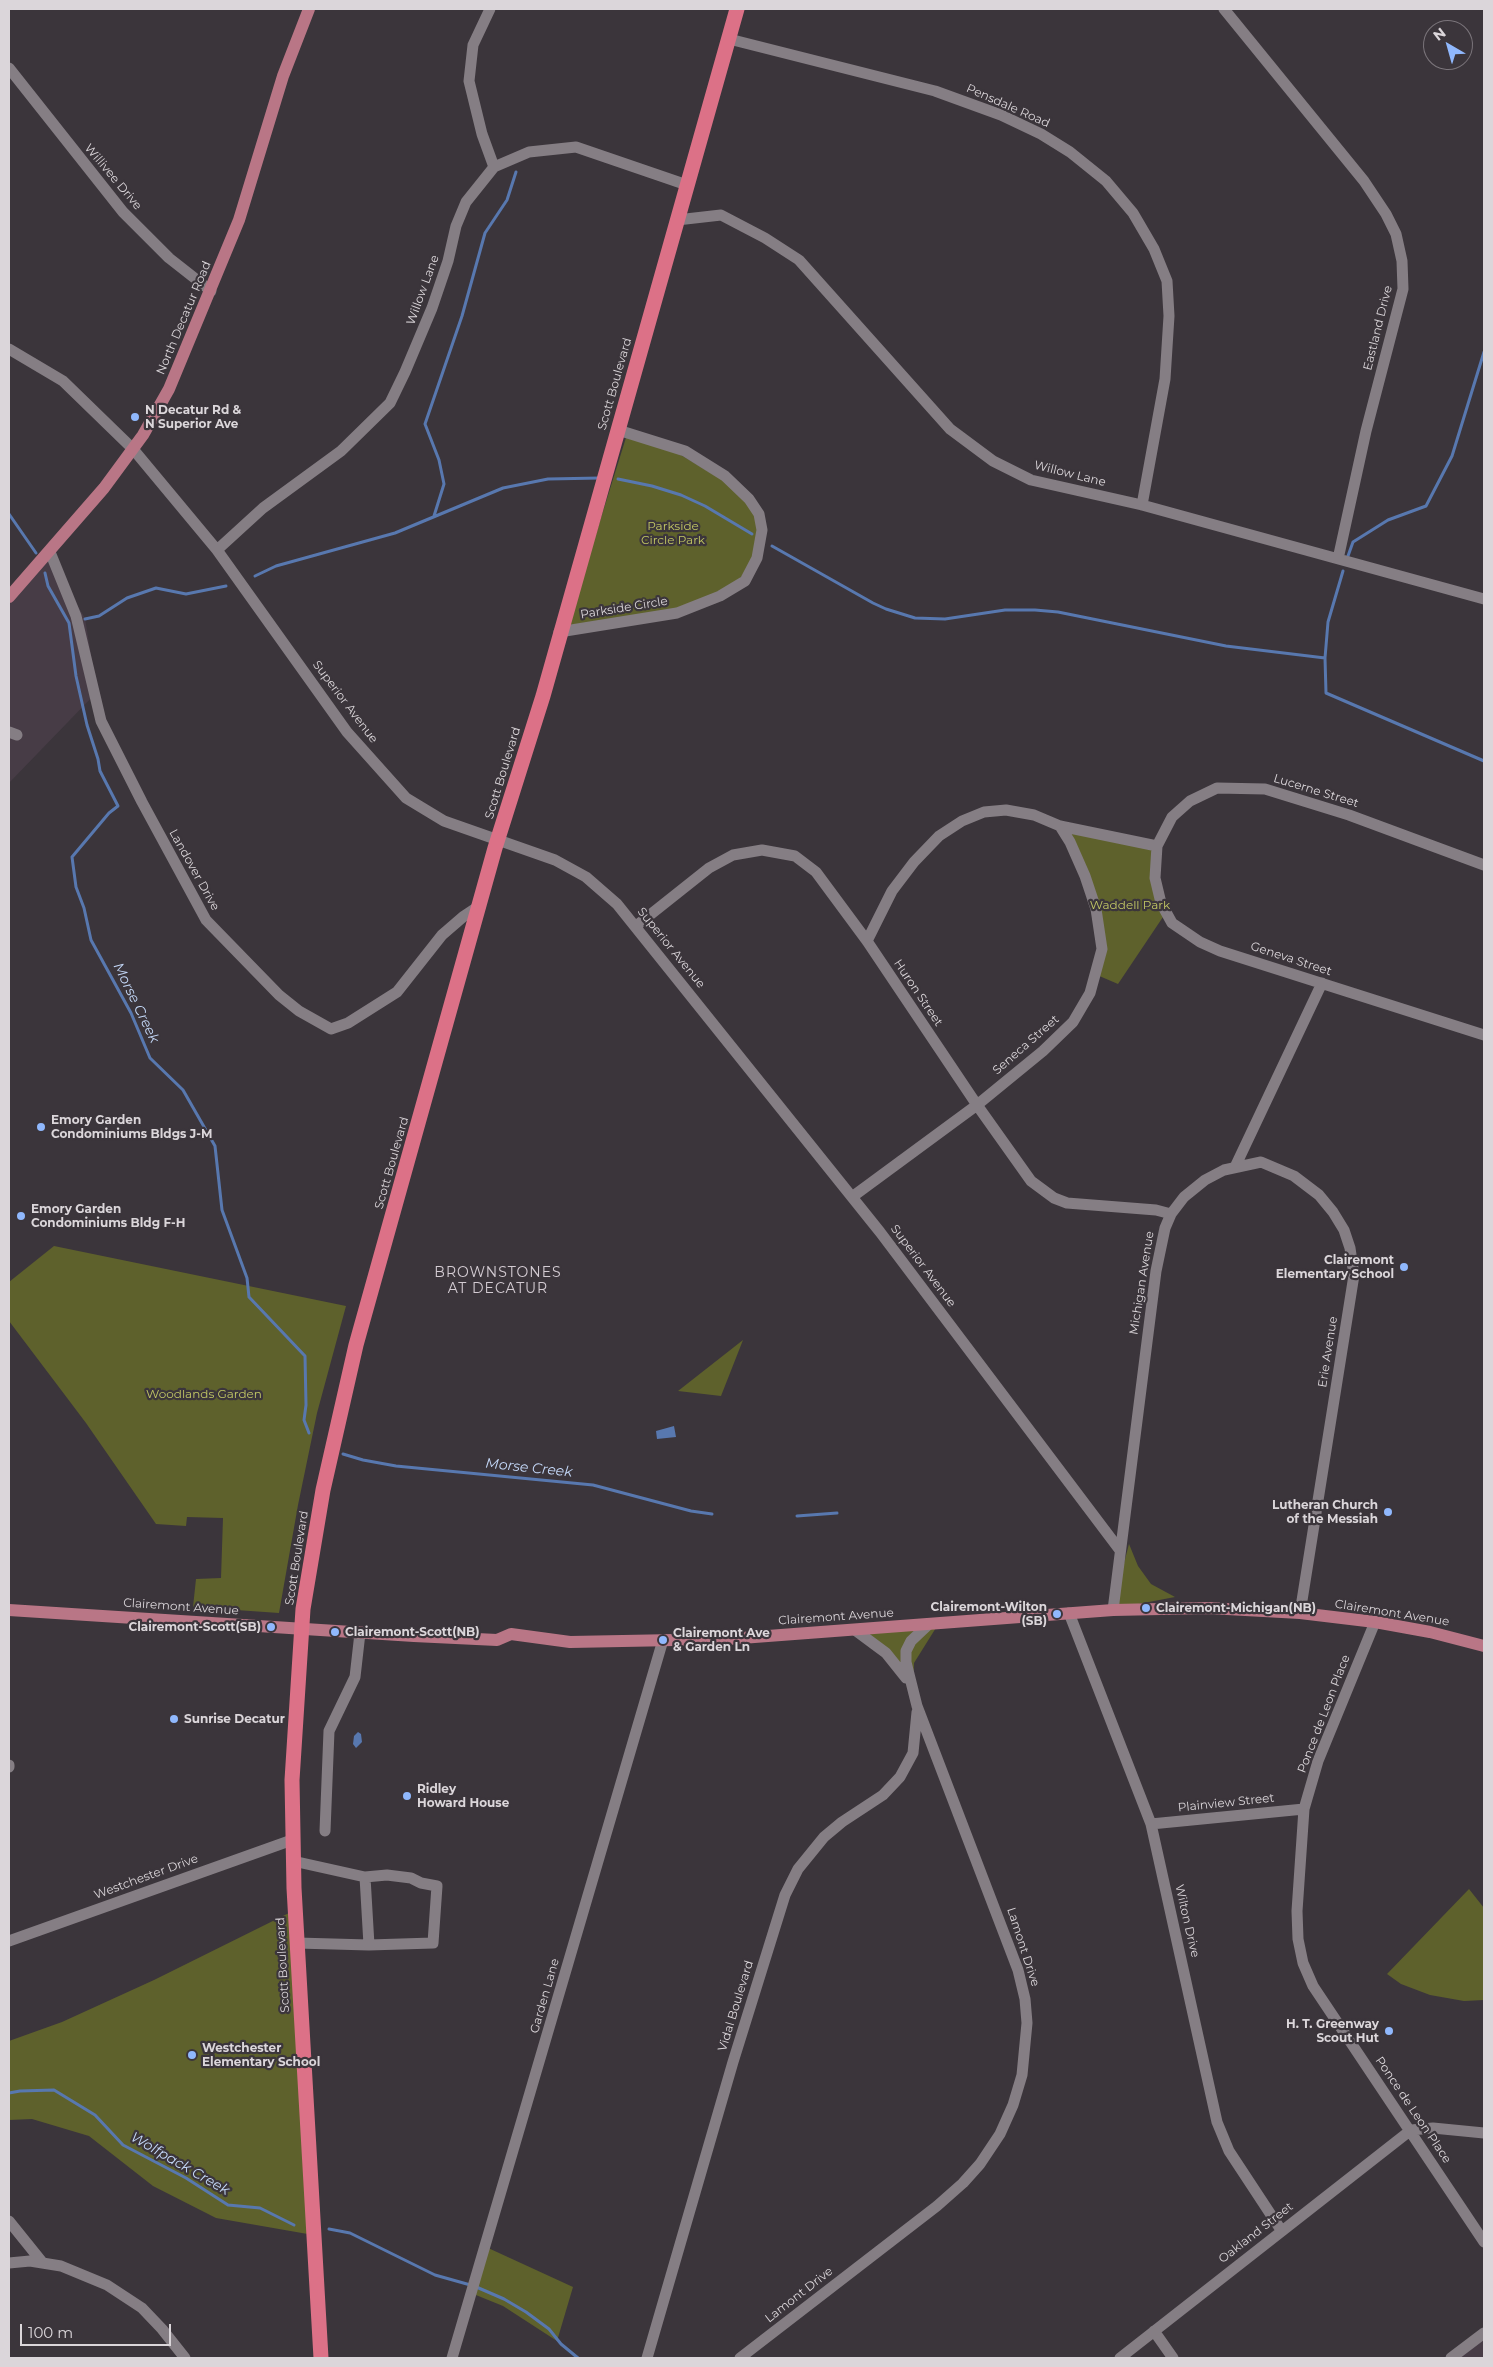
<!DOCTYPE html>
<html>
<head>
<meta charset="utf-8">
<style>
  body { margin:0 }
  #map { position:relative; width:1493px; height:2367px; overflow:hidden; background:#3b353b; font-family:Montserrat,sans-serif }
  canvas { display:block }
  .frame { position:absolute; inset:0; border:10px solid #dbd6da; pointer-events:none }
  .north { position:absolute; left:1423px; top:20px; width:50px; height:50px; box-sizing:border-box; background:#3b353b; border:1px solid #7b757b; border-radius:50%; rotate:322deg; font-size:14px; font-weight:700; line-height:20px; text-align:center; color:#dbd6da }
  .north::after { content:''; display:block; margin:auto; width:18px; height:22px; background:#90b8fd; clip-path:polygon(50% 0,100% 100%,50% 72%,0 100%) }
  .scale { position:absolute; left:20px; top:2324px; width:151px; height:22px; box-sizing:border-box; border:2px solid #dbd6da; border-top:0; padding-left:6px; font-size:15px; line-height:18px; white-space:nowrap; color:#dbd6da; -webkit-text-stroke:4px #3b353b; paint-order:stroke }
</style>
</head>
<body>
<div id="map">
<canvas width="1493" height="2367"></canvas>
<div class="frame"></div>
<div class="north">N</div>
<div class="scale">100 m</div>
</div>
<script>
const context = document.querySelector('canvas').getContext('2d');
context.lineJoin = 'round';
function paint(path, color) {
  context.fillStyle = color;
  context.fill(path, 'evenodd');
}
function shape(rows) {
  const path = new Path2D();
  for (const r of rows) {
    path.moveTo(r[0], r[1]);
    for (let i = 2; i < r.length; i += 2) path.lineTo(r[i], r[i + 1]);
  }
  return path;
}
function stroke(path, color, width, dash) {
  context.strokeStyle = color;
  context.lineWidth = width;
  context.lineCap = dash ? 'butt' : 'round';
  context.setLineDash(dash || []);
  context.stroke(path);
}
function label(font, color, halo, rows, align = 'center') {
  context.font = font + ' Montserrat,sans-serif';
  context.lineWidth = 4.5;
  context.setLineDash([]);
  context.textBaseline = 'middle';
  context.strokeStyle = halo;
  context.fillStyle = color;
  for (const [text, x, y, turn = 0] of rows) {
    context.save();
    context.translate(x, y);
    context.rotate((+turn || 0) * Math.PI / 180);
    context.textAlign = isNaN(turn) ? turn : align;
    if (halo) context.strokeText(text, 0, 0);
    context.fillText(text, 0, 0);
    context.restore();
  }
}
const built = shape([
  [46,554,85,618,97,692,9,783,9,599],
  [1484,2334,1484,2358,1452,2358]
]);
const green = shape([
  [629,428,654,439,726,482,744,499,756,517,759,534,751,562,738,582,686,607,567,627],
  [1069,833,1153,848,1153,873,1169,908,1118,984,1097,975,1105,951],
  [54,1246,346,1306,317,1413,298,1505,279,1613,193,1607,196,1579,221,1578,223,1518,187,1517,186,1526,156,1524,86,1423,9,1321,9,1282],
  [743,1340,721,1396,678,1391],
  [1129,1544,1138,1566,1151,1584,1175,1597,1112,1609],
  [939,1623,914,1663,913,1691,857,1628],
  [1469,1889,1484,1908,1484,2000,1464,2001,1430,1995,1401,1984,1387,1974],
  [291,1912,319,2236,216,2218,153,2186,89,2136,32,2119,9,2120,9,2041,62,2022,154,1980],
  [486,2247,573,2287,557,2341,503,2306,471,2293]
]);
const water = shape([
  [674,1426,676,1437,657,1439,656,1431],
  [358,1732,361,1734,362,1742,356,1748,353,1744,354,1736]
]);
const stream = shape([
  [618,479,652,486,681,495,705,506,752,534],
  [9,514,36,553],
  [434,516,444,484,439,460,425,424,462,316,485,233,507,200,516,172],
  [772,546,873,603,886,609,915,618,945,619,1005,610,1035,610,1058,612,1226,646,1325,658,1326,693,1484,761],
  [1348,556,1353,542,1388,520,1426,506,1452,456,1484,352],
  [45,573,48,586,69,623],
  [255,576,276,566,395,533,503,488,548,479,600,478],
  [85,619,99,616,127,598,156,588,186,594,226,586],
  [69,623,76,676,87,725,98,759,100,771,118,806,109,813,72,857,76,887,84,908,91,940,131,1013,150,1058,183,1090,215,1146,222,1210,247,1278,249,1297,305,1356,306,1405,304,1420,309,1433],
  [1325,658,1328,622,1343,571],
  [343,1454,363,1460,396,1466,593,1485,691,1511,712,1514],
  [797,1516,837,1513],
  [9,2093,20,2091,54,2090,95,2115,123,2145,186,2178,228,2205,260,2208,294,2225],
  [329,2229,350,2233,435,2275,474,2286,504,2299,526,2312,549,2329,561,2344,578,2358]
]);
const minor = shape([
  [490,9,473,45,469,81,482,134,494,167],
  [1224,9,1364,181,1386,214,1396,234,1402,261,1403,289,1366,431,1338,559],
  [729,39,935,91,1001,115,1041,134,1070,152,1106,181,1133,213,1154,249,1167,281,1169,316,1165,379,1142,505],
  [9,68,123,212,169,258,211,291],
  [677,220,721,215,765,238,799,260,950,429,993,461,1031,480,1142,505,1484,599],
  [9,349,63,381,133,449,217,550,347,732,406,798,444,821,555,860,586,877,617,904,880,1232,1119,1549],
  [217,550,263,508,341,451,390,403,405,372,432,308,448,261,456,226,466,202,494,167,529,152,576,147,687,185],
  [50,552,76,616,101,721,142,802,206,920,279,995,299,1011,331,1029,348,1023,397,992,442,935,464,916,479,906],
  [559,632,677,613,720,596,745,581,757,558,762,530,759,514,749,499,725,476,685,451,618,430],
  [9,732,17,735],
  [1484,865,1349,815,1265,789,1217,788,1190,801,1172,817,1157,846,1155,878,1161,903,1172,923,1200,942,1220,951,1484,1035],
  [636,926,709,868,733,855,762,850,795,856,816,872,867,941,977,1105,1031,1181,1054,1198,1067,1203,1156,1210,1171,1214],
  [867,941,892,891,914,862,939,836,962,821,984,812,1006,810,1034,815,1060,826,1157,846],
  [1235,1167,1322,983],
  [852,1197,977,1105,1043,1051,1073,1022,1090,993,1102,949,1096,909,1085,876,1070,842,1060,826],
  [1113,1610,1156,1271,1165,1228,1171,1214,1184,1197,1205,1180,1224,1170,1261,1162,1294,1176,1319,1195,1333,1212,1344,1230,1350,1248,1354,1275,1300,1613],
  [1069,1613,1151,1824,1217,2122,1229,2151,1281,2230],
  [1375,1622,1318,1761,1304,1809,1297,1911,1298,1939,1303,1963,1313,1986,1484,2242],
  [855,1630,886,1653,906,1678],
  [9,1765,9,1767],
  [1151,1824,1304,1809],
  [325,1831,329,1731,355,1677,360,1633],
  [293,1861,365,1877,387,1875,411,1878,421,1883,437,1886,433,1943,369,1945,297,1943],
  [365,1877,369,1945],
  [9,1941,292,1840],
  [9,2221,42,2262],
  [9,2263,30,2261,61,2266,107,2285,142,2308,162,2329,185,2358],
  [1154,2331,1173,2358],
  [452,2358,663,1640],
  [647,2358,733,2062,785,1895,798,1869,824,1837,842,1822,883,1795,900,1777,913,1753,917,1712],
  [740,2358,937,2206,963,2183,980,2164,1000,2134,1013,2105,1022,2075,1027,2023,1025,1999,1018,1970,917,1706,906,1662,906,1651,911,1641,929,1624],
  [1120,2358,1411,2130,1433,2128,1484,2133],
  [1451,2358,1484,2333]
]);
const major = shape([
  [9,597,104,488,143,435,169,389,239,220,283,76,309,9],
  [9,1610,414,1636,497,1640,511,1634,570,1642,728,1639,1113,1610,1209,1608,1300,1613,1375,1622,1430,1632,1484,1646]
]);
const highway = shape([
  [321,2358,294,1888,292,1780,303,1609,323,1490,356,1345,462,966,495,848,543,696,737,9]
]);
const markers = [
  [135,417,5,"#90b8fd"],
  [41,1127,5,"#90b8fd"],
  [21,1216,5,"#90b8fd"],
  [1404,1267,5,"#90b8fd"],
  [1388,1512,5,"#90b8fd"],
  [1146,1608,5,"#90b8fd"],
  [1057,1614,5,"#90b8fd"],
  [271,1627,5,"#90b8fd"],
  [335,1632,5,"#90b8fd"],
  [663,1640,5,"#90b8fd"],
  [174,1719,5,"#90b8fd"],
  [407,1796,5,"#90b8fd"],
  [1389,2031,5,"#90b8fd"],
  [192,2055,5,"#90b8fd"]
];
const streetNames = [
  ["Pensdale Road",1008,106,24],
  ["Willivee Drive",113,177,50],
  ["Willow Lane",423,290,-70],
  ["North Decatur Road",184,318,-67],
  ["Eastland Drive",1378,328,-76],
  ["Scott Boulevard",615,384,-74],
  ["Willow Lane",1070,474,14],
  ["Parkside Circle",624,608,-9],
  ["Superior Avenue",345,702,53],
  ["Scott Boulevard",503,773,-73],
  ["Lucerne Street",1316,791,17],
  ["Landover Drive",194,870,61],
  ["Superior Avenue",671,948,51],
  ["Geneva Street",1291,959,18],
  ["Huron Street",918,993,56],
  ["Seneca Street",1026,1045,-41],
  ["Scott Boulevard",392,1163,-74],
  ["Superior Avenue",923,1266,53],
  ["Michigan Avenue",1142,1283,-81],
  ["Erie Avenue",1328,1352,-81],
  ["Scott Boulevard",297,1558,-81],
  ["Clairemont Avenue",181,1607,4],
  ["Clairemont Avenue",1392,1613,9],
  ["Clairemont Avenue",836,1617,-4],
  ["Ponce de Leon Place",1324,1714,-69],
  ["Plainview Street",1226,1803,-6],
  ["Westchester Drive",146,1877,-20],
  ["Wilton Drive",1187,1921,77],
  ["Lamont Drive",1023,1947,72],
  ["Scott Boulevard",283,1965,-93],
  ["Garden Lane",545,1996,-74],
  ["Vidal Boulevard",736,2006,-73],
  ["Ponce de Leon Place",1413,2110,56],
  ["Oakland Street",1256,2233,-38],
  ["Lamont Drive",799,2295,-38]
];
const poiNames = [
  ["N Decatur Rd &",145,410],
  ["N Superior Ave",145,424],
  ["Emory Garden",51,1120],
  ["Condominiums Bldgs J-M",51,1134],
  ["Emory Garden",31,1209],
  ["Condominiums Bldg F-H",31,1223],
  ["Clairemont",1394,1260,"right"],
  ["Elementary School",1394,1274,"right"],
  ["Lutheran Church",1378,1505,"right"],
  ["of the Messiah",1378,1519,"right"],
  ["Clairemont-Wilton",1047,1607,"right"],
  ["(SB)",1047,1621,"right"],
  ["Clairemont-Michigan(NB)",1156,1608],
  ["Clairemont-Scott(SB)",261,1627,"right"],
  ["Clairemont-Scott(NB)",345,1632],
  ["Clairemont Ave",673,1633],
  ["& Garden Ln",673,1647],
  ["Sunrise Decatur",184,1719],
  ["Ridley",417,1789],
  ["Howard House",417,1803],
  ["H. T. Greenway",1379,2024,"right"],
  ["Scout Hut",1379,2038,"right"],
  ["Westchester",202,2048],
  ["Elementary School",202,2062]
];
const parkNames = [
  ["Parkside",673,526],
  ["Circle Park",673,540],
  ["Waddell Park",1130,905],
  ["Woodlands Garden",204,1394]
];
const waterNames = [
  ["Morse Creek",136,1003,64],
  ["Morse Creek",529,1468,6],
  ["Wolfpack Creek",180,2164,30]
];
const neighbourhoodNames = [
  ["BROWNSTONES",498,1273],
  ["AT DECATUR",498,1289]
];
paint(built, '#473c46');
paint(green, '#5e612c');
paint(water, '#5878af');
stroke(stream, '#5878af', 3);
stroke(minor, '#857e84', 11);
stroke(major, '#b97686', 12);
stroke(highway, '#dc7187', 15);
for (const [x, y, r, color] of markers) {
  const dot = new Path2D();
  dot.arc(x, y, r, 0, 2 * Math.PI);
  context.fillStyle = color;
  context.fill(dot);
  stroke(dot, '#3b353b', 2);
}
label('12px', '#dbd6da', '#3b353b', streetNames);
label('bold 12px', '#dbd6da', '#3b353b', poiNames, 'left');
label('12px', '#c2c764', '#3b353b', parkNames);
label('italic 14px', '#c4d8f8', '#3b353b', waterNames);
context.letterSpacing = '1px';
label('14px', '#d4ccd3', '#3b353b', neighbourhoodNames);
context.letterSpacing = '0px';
</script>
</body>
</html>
